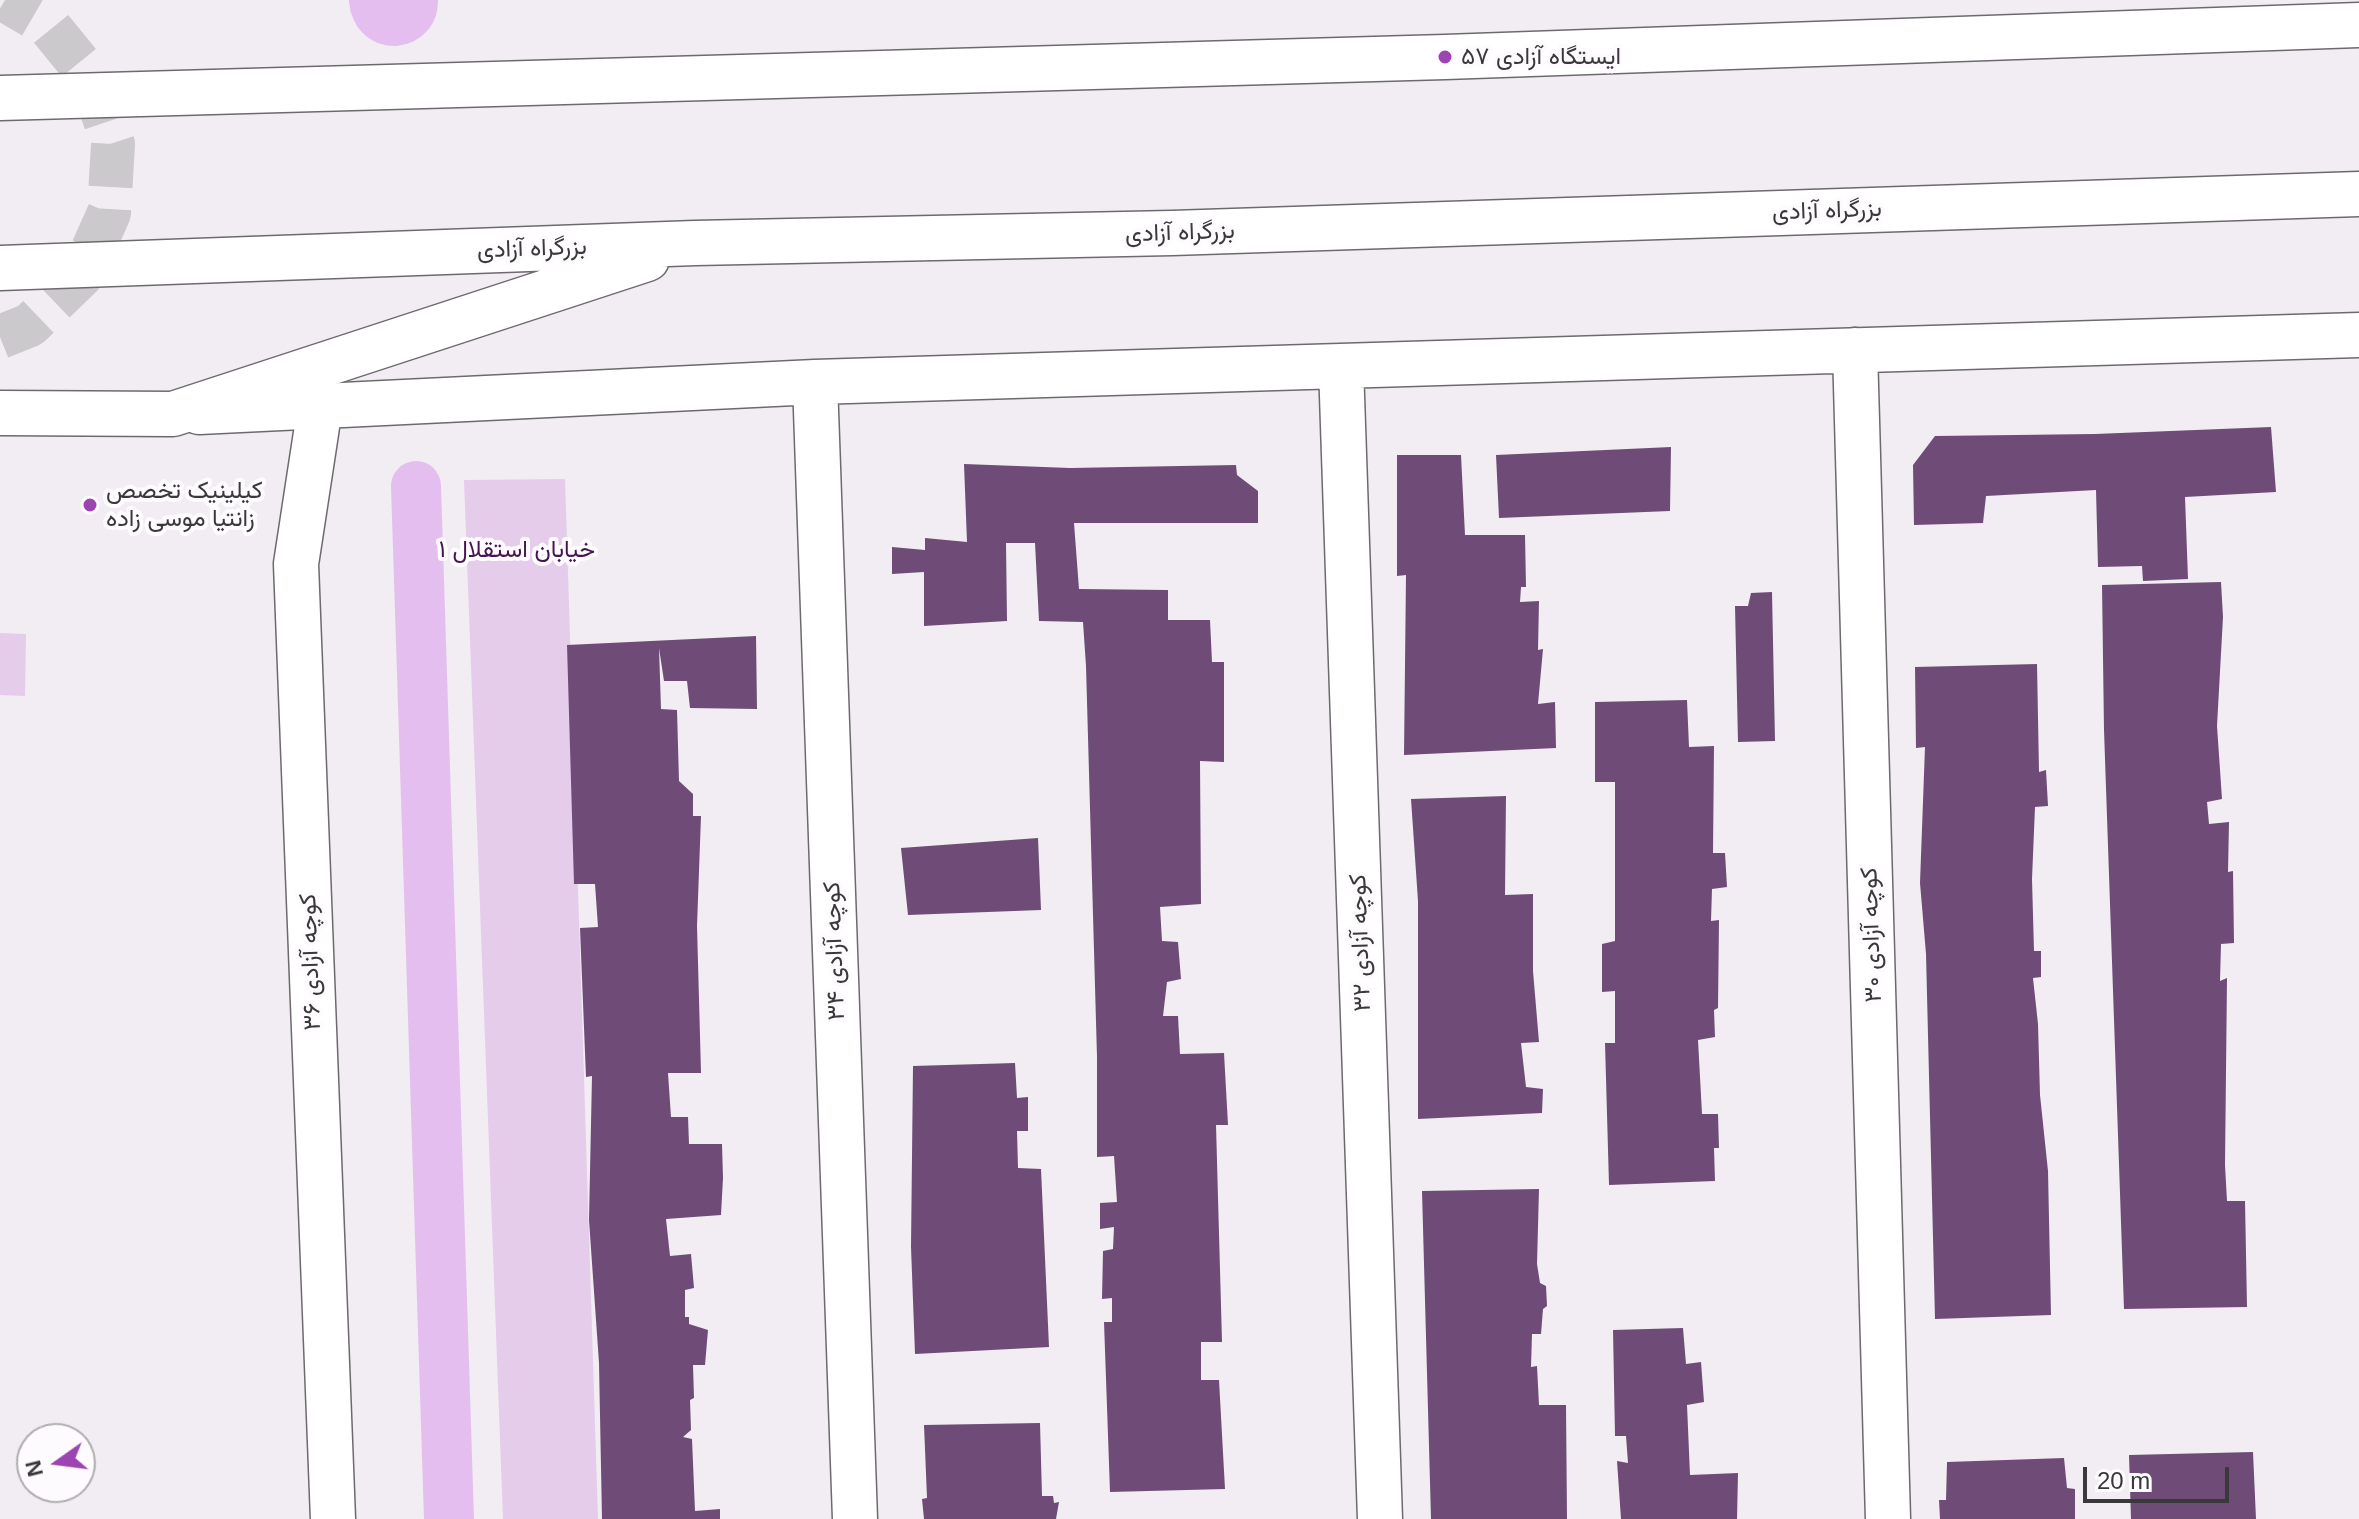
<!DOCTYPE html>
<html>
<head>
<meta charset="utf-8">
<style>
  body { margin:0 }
  #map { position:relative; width:2359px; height:1519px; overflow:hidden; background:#f1edf2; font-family:Arial,sans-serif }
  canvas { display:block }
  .north { position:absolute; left:16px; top:1423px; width:80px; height:80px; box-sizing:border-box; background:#fefbff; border:2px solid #b0adb0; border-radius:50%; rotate:256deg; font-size:22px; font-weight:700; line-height:32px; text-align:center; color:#3a393a }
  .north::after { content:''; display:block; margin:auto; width:28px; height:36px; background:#9c45b2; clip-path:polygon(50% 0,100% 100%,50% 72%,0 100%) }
  .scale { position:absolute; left:2083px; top:1467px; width:146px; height:36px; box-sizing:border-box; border:4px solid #3a393a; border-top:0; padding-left:10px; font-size:24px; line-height:28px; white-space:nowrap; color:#3a393a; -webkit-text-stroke:6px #fefbff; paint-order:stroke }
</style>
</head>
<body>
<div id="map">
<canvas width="2359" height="1519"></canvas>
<div class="north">N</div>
<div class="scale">20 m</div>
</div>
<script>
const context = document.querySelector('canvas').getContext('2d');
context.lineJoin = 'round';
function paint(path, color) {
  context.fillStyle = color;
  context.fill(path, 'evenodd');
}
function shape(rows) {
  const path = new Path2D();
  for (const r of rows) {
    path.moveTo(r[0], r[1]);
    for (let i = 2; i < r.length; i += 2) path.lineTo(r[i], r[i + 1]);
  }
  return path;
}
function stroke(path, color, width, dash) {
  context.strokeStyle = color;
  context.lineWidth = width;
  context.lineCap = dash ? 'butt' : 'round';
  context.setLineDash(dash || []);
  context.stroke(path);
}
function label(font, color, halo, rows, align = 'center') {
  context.font = font + ' Arial,Vazirmatn,sans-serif';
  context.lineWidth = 8;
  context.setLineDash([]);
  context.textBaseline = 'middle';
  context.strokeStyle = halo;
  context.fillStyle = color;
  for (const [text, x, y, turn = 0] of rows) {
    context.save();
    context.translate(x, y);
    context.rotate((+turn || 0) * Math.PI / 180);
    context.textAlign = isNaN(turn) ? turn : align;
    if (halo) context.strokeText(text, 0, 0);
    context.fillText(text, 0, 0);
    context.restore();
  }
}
const green = shape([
  [565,479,598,1519,503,1519,464,480],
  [0,633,26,634,25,696,0,695]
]);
const canal = shape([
  [416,486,449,1519]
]);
const river = shape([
  [393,0,394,2]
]);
const building = shape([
  [2271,427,2276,492,2185,497,2188,579,2143,581,2142,566,2098,567,2096,490,1986,496,1983,523,1914,525,1913,465,1935,436,2095,434],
  [1671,447,1670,511,1499,518,1496,455],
  [1397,455,1461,455,1465,535,1525,535,1526,587,1521,587,1520,602,1539,601,1538,650,1543,649,1538,704,1555,702,1556,748,1404,755,1406,575,1397,576],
  [964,464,1070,468,1236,465,1237,475,1258,491,1258,523,1074,523,1079,589,1168,590,1168,620,1210,620,1212,662,1224,662,1224,762,1200,761,1201,904,1160,907,1162,941,1178,942,1181,979,1167,982,1163,1016,1178,1016,1180,1054,1224,1053,1228,1125,1216,1125,1222,1342,1201,1342,1201,1380,1219,1380,1225,1489,1110,1492,1104,1322,1112,1322,1112,1298,1102,1299,1103,1251,1113,1249,1114,1227,1100,1229,1100,1203,1117,1202,1114,1156,1097,1157,1097,1057,1086,666,1083,622,1039,621,1035,543,1006,543,1007,621,924,626,924,572,892,574,892,547,925,550,925,538,967,542],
  [2221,582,2223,617,2217,726,2222,799,2207,802,2209,824,2229,822,2228,872,2233,871,2234,943,2221,944,2220,981,2227,978,2225,1165,2227,1201,2245,1201,2247,1307,2124,1309,2104,730,2102,585],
  [1772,592,1775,741,1738,742,1735,606,1748,606,1751,593],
  [756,636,757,709,690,708,687,681,664,681,659,648,661,709,677,710,679,781,693,794,693,816,701,816,697,926,701,1073,668,1073,671,1117,688,1117,689,1144,722,1144,723,1178,721,1215,666,1219,670,1256,691,1254,694,1288,685,1290,685,1317,689,1317,689,1324,708,1330,705,1365,693,1365,694,1398,690,1400,691,1430,683,1437,692,1439,695,1511,720,1509,720,1519,602,1519,599,1363,589,1220,592,1076,586,1077,580,928,598,927,595,884,574,884,567,645],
  [2037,664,2039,772,2046,770,2048,806,2035,807,2032,879,2034,951,2041,951,2041,977,2033,978,2038,1024,2040,1095,2048,1171,2051,1315,1935,1319,1926,954,1920,883,1925,747,1916,748,1915,667],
  [1687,700,1689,747,1714,746,1713,853,1725,853,1727,887,1712,889,1711,921,1719,920,1718,1008,1714,1010,1715,1037,1698,1040,1702,1114,1718,1114,1719,1148,1714,1148,1715,1181,1609,1185,1605,1043,1615,1043,1615,991,1602,992,1602,944,1615,941,1615,782,1595,782,1595,702],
  [1506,796,1505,895,1533,894,1533,971,1539,1042,1521,1043,1526,1087,1543,1089,1542,1113,1418,1119,1418,901,1411,799],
  [1038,838,1041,910,908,915,901,848],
  [1015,1063,1017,1098,1028,1097,1028,1131,1017,1131,1018,1168,1041,1169,1049,1347,915,1354,911,1247,913,1066],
  [1539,1189,1537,1264,1540,1283,1546,1286,1547,1306,1543,1309,1541,1334,1532,1334,1531,1367,1537,1366,1539,1405,1566,1405,1567,1519,1431,1519,1422,1191],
  [1683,1328,1686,1364,1701,1362,1704,1402,1687,1405,1690,1475,1738,1473,1737,1519,1621,1519,1617,1461,1628,1463,1626,1436,1615,1436,1613,1330],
  [1040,1423,1042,1496,1053,1496,1054,1503,1059,1502,1056,1519,924,1519,922,1499,927,1498,924,1425],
  [2253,1452,2256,1519,2131,1519,2129,1455],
  [2064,1458,2067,1488,2075,1489,2075,1519,1940,1519,1939,1500,1946,1500,1947,1462]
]);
const highwayTunnel = shape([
  [0,337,30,325,81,276,109,213,113,144,91,78,48,25,5,0]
]);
const street = shape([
  [1855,350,1888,1519],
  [1341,366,1380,1519],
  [815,382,855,1519],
  [320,407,296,564,333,1519],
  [199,412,815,382,2359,335]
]);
const highway = shape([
  [0,98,1445,57,2359,25],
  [0,268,695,243,1172,233,2359,194],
  [0,413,173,414,647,259]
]);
const markers = [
  [1445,57,8,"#9c45b2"],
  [90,505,8,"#9c45b2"]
];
const poiNames = [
  ["ایستگاه آزادی ۵۷",1461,57],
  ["کیلینیک تخصص",106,491],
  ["زانتیا موسی زاده",106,519]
];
const streetNames = [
  ["بزرگراه آزادی",1827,211,-2],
  ["بزرگراه آزادی",1180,233,-2],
  ["بزرگراه آزادی",532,249,-2],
  ["کوچه آزادی ۳۰",1872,935,-92],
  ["کوچه آزادی ۳۲",1361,943,-92],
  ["کوچه آزادی ۳۴",835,951,-92],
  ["کوچه آزادی ۳۶",311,962,-92]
];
const parkNames = [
  ["خیابان استقلال ۱",517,550]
];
paint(green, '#e5cceb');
stroke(canal, '#e5bef0', 50);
stroke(river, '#e5bef0', 88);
paint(building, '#6e4c77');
stroke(highwayTunnel, '#ccc9cd', 44, [44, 22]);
stroke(street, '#6d6a6e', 47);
stroke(highway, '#6d6a6e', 47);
stroke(street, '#fff', 44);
stroke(highway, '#fff', 44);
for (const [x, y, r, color] of markers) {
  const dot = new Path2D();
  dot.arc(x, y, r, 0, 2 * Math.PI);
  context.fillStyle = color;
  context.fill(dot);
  stroke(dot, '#fefbff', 3);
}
label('24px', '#3a393a', '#fefbff', poiNames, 'left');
label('24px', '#3a393a', '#fefbff', streetNames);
label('24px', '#44154f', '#fefbff', parkNames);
</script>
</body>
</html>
